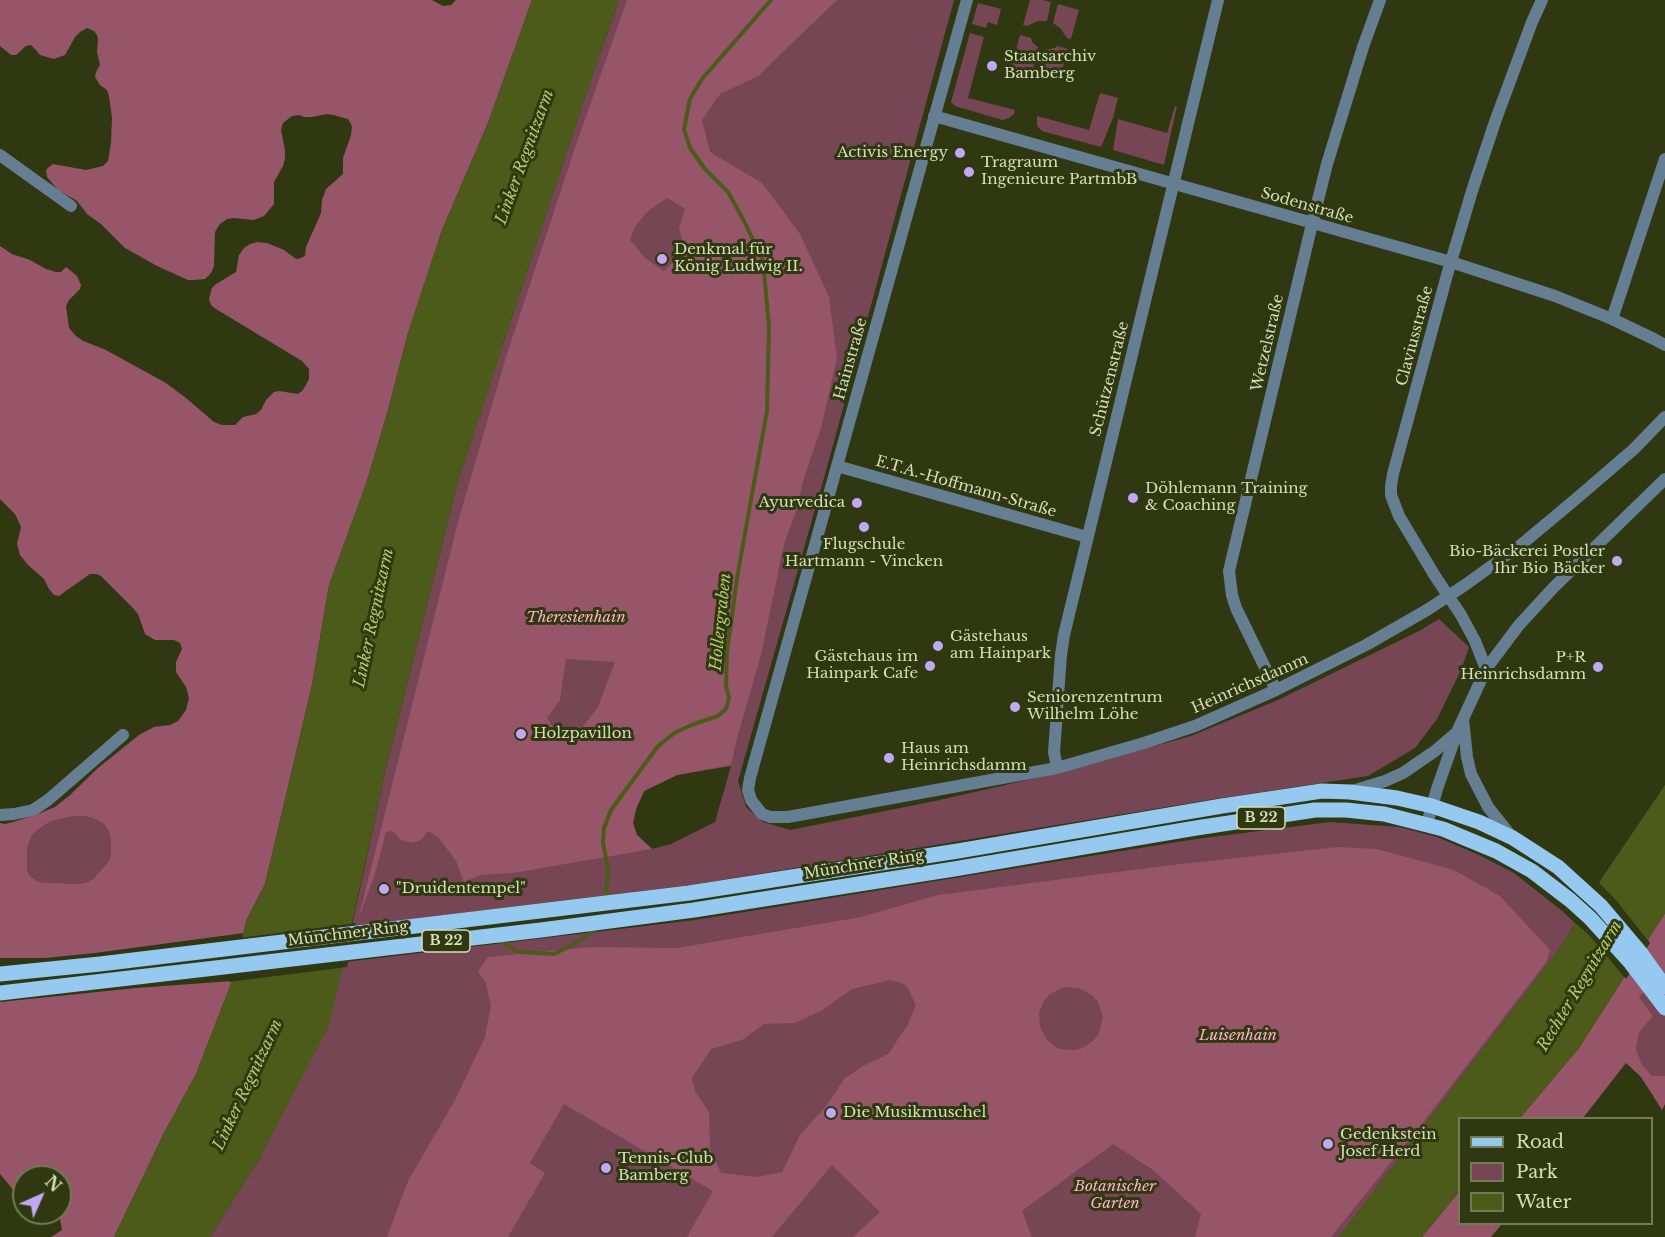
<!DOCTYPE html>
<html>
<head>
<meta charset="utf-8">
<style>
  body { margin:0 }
  #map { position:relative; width:1665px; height:1237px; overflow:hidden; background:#2f3810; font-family:"Libre Baskerville",serif }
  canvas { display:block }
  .legend { position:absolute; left:1458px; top:1117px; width:195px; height:108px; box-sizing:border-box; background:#2f3810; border:2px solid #717b54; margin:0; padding:8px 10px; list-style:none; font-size:18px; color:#d4dfba }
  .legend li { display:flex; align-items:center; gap:12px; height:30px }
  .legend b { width:30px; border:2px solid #717b54 }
  .north { position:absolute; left:12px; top:1165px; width:60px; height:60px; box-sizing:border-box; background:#2f3810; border:2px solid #717b54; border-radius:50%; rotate:45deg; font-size:16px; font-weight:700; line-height:24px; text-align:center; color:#d4dfba }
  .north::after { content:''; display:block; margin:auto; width:21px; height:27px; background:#c2a7f2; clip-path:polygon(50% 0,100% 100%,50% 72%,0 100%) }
</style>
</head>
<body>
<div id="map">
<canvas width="1665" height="1237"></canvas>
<ul class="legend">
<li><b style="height:8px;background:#95c9ef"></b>Road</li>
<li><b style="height:16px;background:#764655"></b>Park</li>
<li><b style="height:16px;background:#4d5b1a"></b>Water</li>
</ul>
<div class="north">N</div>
</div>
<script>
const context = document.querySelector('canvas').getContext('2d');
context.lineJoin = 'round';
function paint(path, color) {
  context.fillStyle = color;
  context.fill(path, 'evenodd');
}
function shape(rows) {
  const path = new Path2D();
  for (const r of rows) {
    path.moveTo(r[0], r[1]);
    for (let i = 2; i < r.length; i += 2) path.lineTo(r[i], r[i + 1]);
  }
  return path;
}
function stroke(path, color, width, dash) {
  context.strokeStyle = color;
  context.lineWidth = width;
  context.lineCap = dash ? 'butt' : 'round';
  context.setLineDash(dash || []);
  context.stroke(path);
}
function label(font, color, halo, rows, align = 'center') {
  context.font = font + ' "Libre Baskerville",serif';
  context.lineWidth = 6;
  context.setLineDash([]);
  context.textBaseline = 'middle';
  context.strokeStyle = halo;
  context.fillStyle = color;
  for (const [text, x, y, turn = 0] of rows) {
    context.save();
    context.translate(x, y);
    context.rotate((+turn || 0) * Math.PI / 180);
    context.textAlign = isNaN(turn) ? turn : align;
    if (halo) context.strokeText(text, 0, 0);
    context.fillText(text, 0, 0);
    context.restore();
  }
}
const green = shape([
  [619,0,954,0,827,467,738,781,746,807,763,822,790,830,935,801,1058,773,1191,736,1278,700,1419,631,1439,619,1469,647,1461,670,1437,719,1415,748,1368,776,1221,798,691,885,352,926,385,772,459,478,585,97],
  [731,766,715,822,671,844,652,849,637,835,633,823,636,809,644,791,677,775],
  [1030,0,1043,0,1051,2,1047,21,1038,21,1027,26,1023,25],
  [978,3,1001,9,997,25,988,22,986,28,972,24],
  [1058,4,1079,10,1071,39,1067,38,1060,28,1053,23],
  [970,33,984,37,968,98,1015,110,1014,114,1009,118,1002,120,955,106,951,102],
  [1020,35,1031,38,1032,42,1038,47,1032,73,1011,68],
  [1057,46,1068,49,1059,81,1038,75,1045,50,1055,48],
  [1100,93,1118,98,1113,118,1101,147,1042,131,1037,126,1037,116,1089,130],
  [1175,106,1177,106,1164,165,1113,150,1118,119,1167,133],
  [74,816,83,816,93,818,104,824,109,832,111,841,111,856,107,863,94,878,87,882,78,884,39,882,31,877,27,871,27,849,32,835,43,826,52,821],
  [1330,822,1399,827,1437,837,1479,855,1514,873,1561,910,1575,923,1562,945,1339,1237,210,1237,259,1160,345,962,695,920,1196,839],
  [1665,974,1665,1076,1652,1076,1642,1064,1636,1049,1639,1033,1653,1016,1639,997]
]);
const forest = shape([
  [0,0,432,0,443,6,451,5,456,0,532,0,488,123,442,230,408,333,388,410,366,484,329,585,312,685,265,884,246,921,244,933,95,953,45,958,0,958,0,823,5,824,13,822,38,814,55,807,70,795,98,768,139,735,154,727,170,725,178,721,186,710,189,698,186,687,176,672,176,662,182,649,180,643,174,640,155,640,145,634,138,614,132,607,101,576,96,574,90,574,63,593,59,596,54,595,49,589,44,579,28,565,20,555,17,544,21,527,15,514,0,499,0,246,12,254,30,260,46,269,56,272,61,272,66,267,77,276,81,285,80,289,69,300,66,306,69,328,76,336,83,341,104,349,166,383,186,398,214,422,222,425,235,425,243,417,256,414,261,410,266,400,274,392,279,391,298,394,303,390,309,379,309,369,302,361,216,309,211,305,209,299,212,288,216,284,236,272,239,255,244,248,250,244,257,242,267,243,284,250,296,259,301,258,305,256,306,247,321,213,322,200,326,189,343,174,343,158,351,135,352,126,348,119,333,115,327,114,312,117,304,117,299,115,292,116,283,123,281,130,285,150,285,158,283,166,274,182,274,204,264,216,254,220,234,218,227,219,220,224,215,232,214,266,211,273,205,279,194,280,188,280,157,266,125,248,101,224,87,214,77,201,58,190,47,177,46,170,49,167,53,164,86,170,103,166,108,161,111,143,112,118,109,96,107,90,100,85,95,77,96,72,100,65,97,52,98,39,97,35,94,31,87,28,80,32,75,37,65,55,54,59,40,55,36,50,31,45,26,46,16,55,11,55,0,46],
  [74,816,83,816,93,818,104,824,109,832,111,841,111,856,107,863,94,878,87,882,78,884,39,882,31,877,27,871,27,849,32,835,43,826,52,821],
  [627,0,837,0,758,76,720,94,702,120,710,152,762,183,800,234,829,297,837,358,821,428,803,481,798,506,784,544,761,655,737,738,731,765,677,775,644,791,636,809,633,823,637,835,652,849,513,873,480,875,464,882,456,861,438,837,428,831,421,840,412,843,401,840,393,831,386,832,375,874,358,920,459,518,506,357,577,142],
  [667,198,685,209,679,228,685,250,664,271,645,258,630,240,635,227,647,212],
  [566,659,615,662,598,707,577,734,556,732,547,718,560,700],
  [1338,847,1377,849,1454,870,1500,896,1550,950,1547,961,1421,1125,1331,1237,1195,1237,1201,1214,1153,1170,1113,1144,1022,1211,1032,1237,853,1237,880,1212,832,1165,772,1237,687,1237,713,1191,564,1104,530,1163,545,1173,508,1237,387,1237,408,1181,455,1100,485,1037,491,1005,486,984,478,971,488,957,592,947,677,948,861,917,938,895,1172,865],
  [891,980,906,985,916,1005,907,1026,888,1054,865,1065,845,1078,826,1106,800,1135,782,1172,758,1177,721,1173,710,1149,709,1112,695,1091,692,1078,711,1049,742,1040,764,1024,795,1023,821,1011,852,989],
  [1064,987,1079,988,1093,996,1098,1002,1103,1017,1099,1033,1095,1039,1083,1048,1075,1050,1060,1049,1053,1045,1047,1040,1040,1027,1039,1012,1045,999,1050,994],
  [1665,913,1665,974,1639,997,1653,1016,1639,1033,1636,1049,1642,1064,1652,1076,1665,1076,1665,1104,1662,1110,1641,1077,1626,1063,1583,1118,1520,1118,1579,1048],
  [232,981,196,1074,164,1133,114,1237,51,1237,62,1230,59,1213,60,1177,24,1177,24,1203,0,1174,0,1002,136,988],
  [1459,1192,1460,1224,1502,1224,1491,1237,1422,1237]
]);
const water = shape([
  [532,0,619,0,585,97,459,478,385,772,330,1024,259,1160,210,1237,114,1237,164,1133,196,1074,232,981,246,921,265,884,312,685,329,585,366,484,388,410,408,333,442,230,488,123],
  [1665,785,1665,913,1579,1048,1520,1118,1460,1118,1459,1192,1422,1237,1339,1237,1562,945,1602,878]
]);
const pier = shape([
  [1597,881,1615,899,1650,943,1626,979,1589,935,1573,921],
  [356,923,347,967,229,982,239,938]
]);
const stream = shape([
  [606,899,608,868,603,843,604,828,611,810,658,746,676,732,694,724,718,716,726,709,729,698,726,686,727,652,737,578,767,411,769,326,763,261,744,221,728,192,705,169,690,148,684,129,690,99,702,79,771,0],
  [497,940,519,952,554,954,578,942,596,928]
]);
const minor = shape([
  [967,0,750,778,748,790,751,800,762,814,770,817,788,817,1057,768,1144,743,1195,726,1276,690,1366,645,1427,610,1465,585,1522,544,1577,498,1634,449,1665,417],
  [934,116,1451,262,1555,296,1612,319,1654,339,1665,345],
  [0,155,71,206],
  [1612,319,1665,159],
  [837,466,1087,537],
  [1486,669,1475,641,1461,615,1435,576,1399,516,1391,495,1391,486,1393,474,1447,275,1472,191,1496,119,1532,22,1542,0],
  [1276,690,1236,608,1232,595,1229,571,1312,224,1327,164,1363,47,1380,0],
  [1057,768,1054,752,1061,655,1064,635,1218,0],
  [0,815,14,814,33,810,48,800,123,735]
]);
const tertiary = shape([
  [1463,719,1467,757,1471,774,1488,807,1511,836],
  [1352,791,1385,781,1403,773,1435,751,1456,733],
  [1427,824,1437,789,1457,732,1486,669,1519,625,1554,587,1665,479]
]);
const primary = shape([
  [0,974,100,964,689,893,958,851,1222,806,1322,791,1350,792,1397,798,1432,806,1479,822,1513,838,1558,867,1601,906,1640,952,1665,987],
  [0,993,541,930,694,910,954,869,1196,828,1315,810,1346,810,1384,814,1443,829,1496,851,1532,871,1570,900,1590,918,1630,962,1665,1008]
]);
const markers = [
  [992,66,6,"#c2a7f2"],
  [960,153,6,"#c2a7f2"],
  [969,172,6,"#c2a7f2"],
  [662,259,6,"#c2a7f2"],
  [1133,498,6,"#c2a7f2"],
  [857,503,6,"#c2a7f2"],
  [864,527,6,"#c2a7f2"],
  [1617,561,6,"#c2a7f2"],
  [938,646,6,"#c2a7f2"],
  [930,666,6,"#c2a7f2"],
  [1598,667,6,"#c2a7f2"],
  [1015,707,6,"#c2a7f2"],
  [521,734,6,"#c2a7f2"],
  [889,758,6,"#c2a7f2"],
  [384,889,6,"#c2a7f2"],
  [831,1113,6,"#c2a7f2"],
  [1328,1144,6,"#c2a7f2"],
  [606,1168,6,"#c2a7f2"]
];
const shields = [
  [1261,818,48],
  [446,941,48]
];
const shieldNames = [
  ["B 22",1261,818],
  ["B 22",446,941]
];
const poiNames = [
  ["Staatsarchiv",1004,57],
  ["Bamberg",1004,74],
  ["Activis Energy",948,153,"right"],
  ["Tragraum",981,163],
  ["Ingenieure PartmbB",981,180],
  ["Denkmal für",674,250],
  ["König Ludwig II.",674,267],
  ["Döhlemann Training",1145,489],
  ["& Coaching",1145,506],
  ["Ayurvedica",845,503,"right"],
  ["Flugschule",864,545,"center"],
  ["Hartmann - Vincken",864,562,"center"],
  ["Bio-Bäckerei Postler",1605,552,"right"],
  ["Ihr Bio Bäcker",1605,569,"right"],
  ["Gästehaus",950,637],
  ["am Hainpark",950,654],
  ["Gästehaus im",918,657,"right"],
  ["Hainpark Cafe",918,674,"right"],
  ["P+R",1586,658,"right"],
  ["Heinrichsdamm",1586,675,"right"],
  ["Seniorenzentrum",1027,698],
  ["Wilhelm Löhe",1027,715],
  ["Holzpavillon",533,734],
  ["Haus am",901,749],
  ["Heinrichsdamm",901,766],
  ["\"Druidentempel\"",396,889],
  ["Die Musikmuschel",843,1113],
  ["Gedenkstein",1340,1135],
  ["Josef Herd",1340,1152],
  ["Tennis-Club",618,1159],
  ["Bamberg",618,1176]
];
const streetNames = [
  ["Sodenstraße",1307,206,16],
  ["Claviusstraße",1415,336,-75],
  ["Wetzelstraße",1268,343,-77],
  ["Hainstraße",851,359,-74],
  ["Schützenstraße",1110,379,-76],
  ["E.T.A.-Hoffmann-Straße",966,487,16],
  ["Heinrichsdamm",1250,684,-24],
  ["Münchner Ring",864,865,-9],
  ["Münchner Ring",348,934,-7]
];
const parkNames = [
  ["Theresienhain",576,618],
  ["Luisenhain",1238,1036],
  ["Botanischer",1115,1187],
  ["Garten",1115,1204]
];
const waterNames = [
  ["Linker Regnitzarm",525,157,-70],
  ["Linker Regnitzarm",374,618,-78],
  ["Hollergraben",721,622,-84],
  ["Rechter Regnitzarm",1580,986,-59],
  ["Linker Regnitzarm",248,1085,-65]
];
paint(green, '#764655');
paint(forest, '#965569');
paint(water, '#4d5b1a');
paint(pier, '#2f3810');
stroke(stream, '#4d5b1a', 4);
stroke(minor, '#667e91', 12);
stroke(tertiary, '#667e91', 12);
stroke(primary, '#95c9ef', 15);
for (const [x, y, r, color] of markers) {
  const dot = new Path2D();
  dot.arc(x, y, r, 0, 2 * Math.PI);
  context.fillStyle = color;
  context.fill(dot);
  stroke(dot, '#2f3810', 2);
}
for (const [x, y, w] of shields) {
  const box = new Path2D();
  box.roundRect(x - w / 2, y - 11, w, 22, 4.5);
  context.fillStyle = '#2f3810';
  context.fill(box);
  stroke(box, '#d4dfba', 1.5);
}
label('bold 14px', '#d4dfba', null, shieldNames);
label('15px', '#d4dfba', '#2f3810', poiNames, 'left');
label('15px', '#d4dfba', '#2f3810', streetNames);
label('italic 15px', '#feb0c6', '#2f3810', parkNames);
label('italic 16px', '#b4ca6f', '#2f3810', waterNames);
</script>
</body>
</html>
